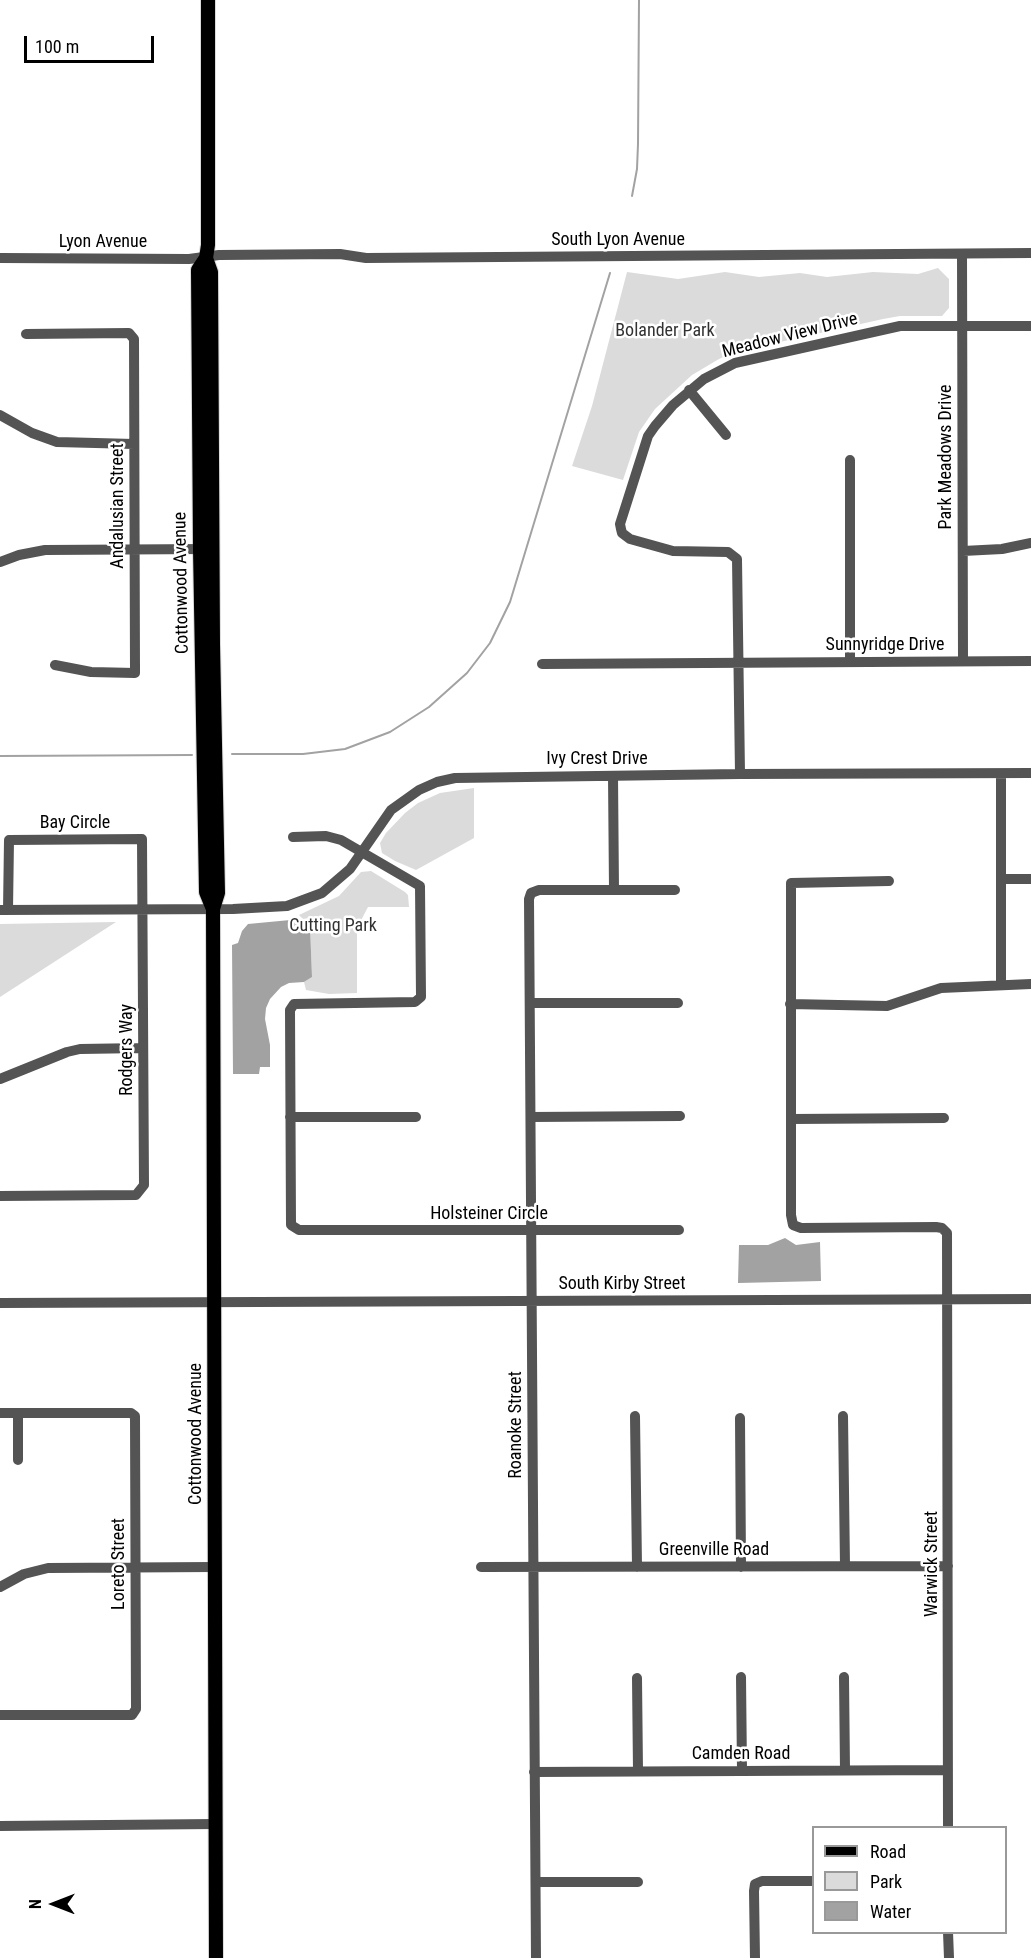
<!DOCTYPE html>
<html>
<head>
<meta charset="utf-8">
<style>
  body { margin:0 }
  #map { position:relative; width:1031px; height:1958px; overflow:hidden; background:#fff; font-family:"Roboto Condensed",sans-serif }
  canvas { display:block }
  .legend { position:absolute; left:812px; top:1826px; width:195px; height:108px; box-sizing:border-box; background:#fff; border:2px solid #999; margin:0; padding:8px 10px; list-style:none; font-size:18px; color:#000 }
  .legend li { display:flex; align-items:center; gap:12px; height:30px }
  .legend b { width:30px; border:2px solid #999 }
  .north { position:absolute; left:24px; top:1874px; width:60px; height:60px; -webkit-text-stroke:4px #fff; paint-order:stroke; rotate:270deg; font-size:16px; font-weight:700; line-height:24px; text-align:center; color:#000 }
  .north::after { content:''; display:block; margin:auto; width:21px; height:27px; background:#000; clip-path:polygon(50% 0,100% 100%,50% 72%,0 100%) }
  .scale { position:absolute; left:24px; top:36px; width:130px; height:27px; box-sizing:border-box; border:3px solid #000; border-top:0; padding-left:8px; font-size:18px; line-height:21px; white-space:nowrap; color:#000; -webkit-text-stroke:4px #fff; paint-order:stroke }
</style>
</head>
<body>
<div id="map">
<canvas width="1031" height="1958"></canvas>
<ul class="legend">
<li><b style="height:8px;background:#000"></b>Road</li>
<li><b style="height:16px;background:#dbdbdb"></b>Park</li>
<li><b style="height:16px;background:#a2a2a2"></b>Water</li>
</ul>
<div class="north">N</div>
<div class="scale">100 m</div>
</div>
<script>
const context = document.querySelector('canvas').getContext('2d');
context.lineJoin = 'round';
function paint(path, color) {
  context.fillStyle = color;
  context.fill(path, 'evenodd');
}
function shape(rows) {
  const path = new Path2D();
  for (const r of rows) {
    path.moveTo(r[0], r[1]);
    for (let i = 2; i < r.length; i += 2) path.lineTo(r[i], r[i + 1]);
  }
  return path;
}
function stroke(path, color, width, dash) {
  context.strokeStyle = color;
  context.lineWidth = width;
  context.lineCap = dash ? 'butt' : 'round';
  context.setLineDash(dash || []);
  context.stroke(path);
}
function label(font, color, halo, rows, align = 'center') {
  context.font = font + ' "Roboto Condensed",sans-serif';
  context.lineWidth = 5;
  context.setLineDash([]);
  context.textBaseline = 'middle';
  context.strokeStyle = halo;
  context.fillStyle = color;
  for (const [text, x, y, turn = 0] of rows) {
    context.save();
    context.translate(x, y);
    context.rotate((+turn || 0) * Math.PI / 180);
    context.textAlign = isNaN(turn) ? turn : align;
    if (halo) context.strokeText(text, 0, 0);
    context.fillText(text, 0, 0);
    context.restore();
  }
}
const green = shape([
  [938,268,949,279,949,308,942,316,900,316,883,319,735,352,719,359,692,375,655,409,639,432,623,480,572,466,592,406,627,272,678,279,725,272,759,277,800,273,827,277,873,272,918,274],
  [474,788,474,838,416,870,395,861,382,853,380,843,386,833,405,813,418,803,440,793],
  [371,871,405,892,408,895,409,907,368,907,357,928,357,993,329,994,306,990,304,982,312,977,310,926,299,915,339,896,361,872],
  [115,922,116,922,0,997,0,924]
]);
const water = shape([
  [301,919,310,926,312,977,304,982,289,983,281,987,270,999,266,1008,265,1019,270,1045,270,1067,260,1067,259,1074,233,1074,232,945,238,943,242,931,248,924],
  [785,1238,796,1245,820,1242,821,1281,738,1283,739,1245,768,1245]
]);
const stream = shape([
  [632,196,637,169,638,144,639,0],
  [232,754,303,754,345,749,390,732,429,707,467,673,490,643,510,602,610,273],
  [0,756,192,755]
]);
const minor = shape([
  [962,254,963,661],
  [0,258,189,259,219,255,340,254,366,258,1031,253],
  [26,334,129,333,134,339,135,673,91,672,55,665],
  [689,390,726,435],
  [0,415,32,433,57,442,134,444],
  [850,460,850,661],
  [963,551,1002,549,1031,543],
  [0,562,19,555,45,550,208,549],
  [542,664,1031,661],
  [740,774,737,559,728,552,673,551,630,539,622,533,621,529,620,524,648,436,655,426,673,405,704,379,735,363,900,326,1031,326],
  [1001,774,1001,984],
  [613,776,614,890],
  [293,837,326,836,341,840,420,886,421,997,415,1002,294,1004,290,1010,291,1225,299,1230,679,1230],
  [1001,879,1031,879],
  [889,881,791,883,791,1215,793,1225,801,1228,936,1227,942,1228,947,1233,948,1828],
  [0,910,233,909,287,906,322,893,350,869,391,810,419,790,437,782,455,778,740,774,1031,773],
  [530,1003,678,1003],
  [790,1004,887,1006,941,988,1031,984],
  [0,1079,67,1052,80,1049,143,1048],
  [290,1117,416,1117],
  [531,1117,680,1116],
  [791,1119,944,1118],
  [0,1196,136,1195,144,1185,142,839,9,840,8,910],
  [0,1303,1031,1299],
  [0,1413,131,1413,135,1416,136,1709,132,1715,0,1715],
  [635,1416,637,1567],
  [843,1416,845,1566],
  [740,1418,741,1567],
  [18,1460,18,1413],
  [481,1567,948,1566],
  [0,1587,24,1574,48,1568,214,1567],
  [741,1677,742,1770],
  [844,1677,845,1770],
  [637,1678,638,1771],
  [534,1772,948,1770],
  [0,1826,215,1824],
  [536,1882,638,1882],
  [948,1932,949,1958],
  [536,1958,529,899,531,893,539,890,675,890],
  [755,1958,754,1891,755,1884,762,1881,814,1881]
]);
const major = shape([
  [208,0,208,245,206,258,198,270,200,549,206,892,213,909],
  [206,258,211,272,213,644,218,893,213,909,216,1958]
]);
const streetNames = [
  ["South Lyon Avenue",618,240],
  ["Lyon Avenue",103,242],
  ["Meadow View Drive",790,336,-14],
  ["Park Meadows Drive",946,457,-90],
  ["Andalusian Street",118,506,-90],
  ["Cottonwood Avenue",182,583,-91],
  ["Sunnyridge Drive",885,645],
  ["Ivy Crest Drive",597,759],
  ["Bay Circle",75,823],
  ["Rodgers Way",127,1050,-90],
  ["Holsteiner Circle",489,1214],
  ["South Kirby Street",622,1284],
  ["Roanoke Street",516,1425,-90],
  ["Cottonwood Avenue",196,1434,-90],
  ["Greenville Road",714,1550],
  ["Loreto Street",119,1564,-90],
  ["Warwick Street",932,1564,-90],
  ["Camden Road",741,1754]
];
const parkNames = [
  ["Bolander Park",665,331],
  ["Cutting Park",333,926]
];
paint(green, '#dbdbdb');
paint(water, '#a2a2a2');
stroke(stream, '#a2a2a2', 2);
stroke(major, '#dbdbdb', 16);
stroke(minor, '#545454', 10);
stroke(major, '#000', 14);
label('18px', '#000', '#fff', streetNames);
label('18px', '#323232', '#fff', parkNames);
</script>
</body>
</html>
